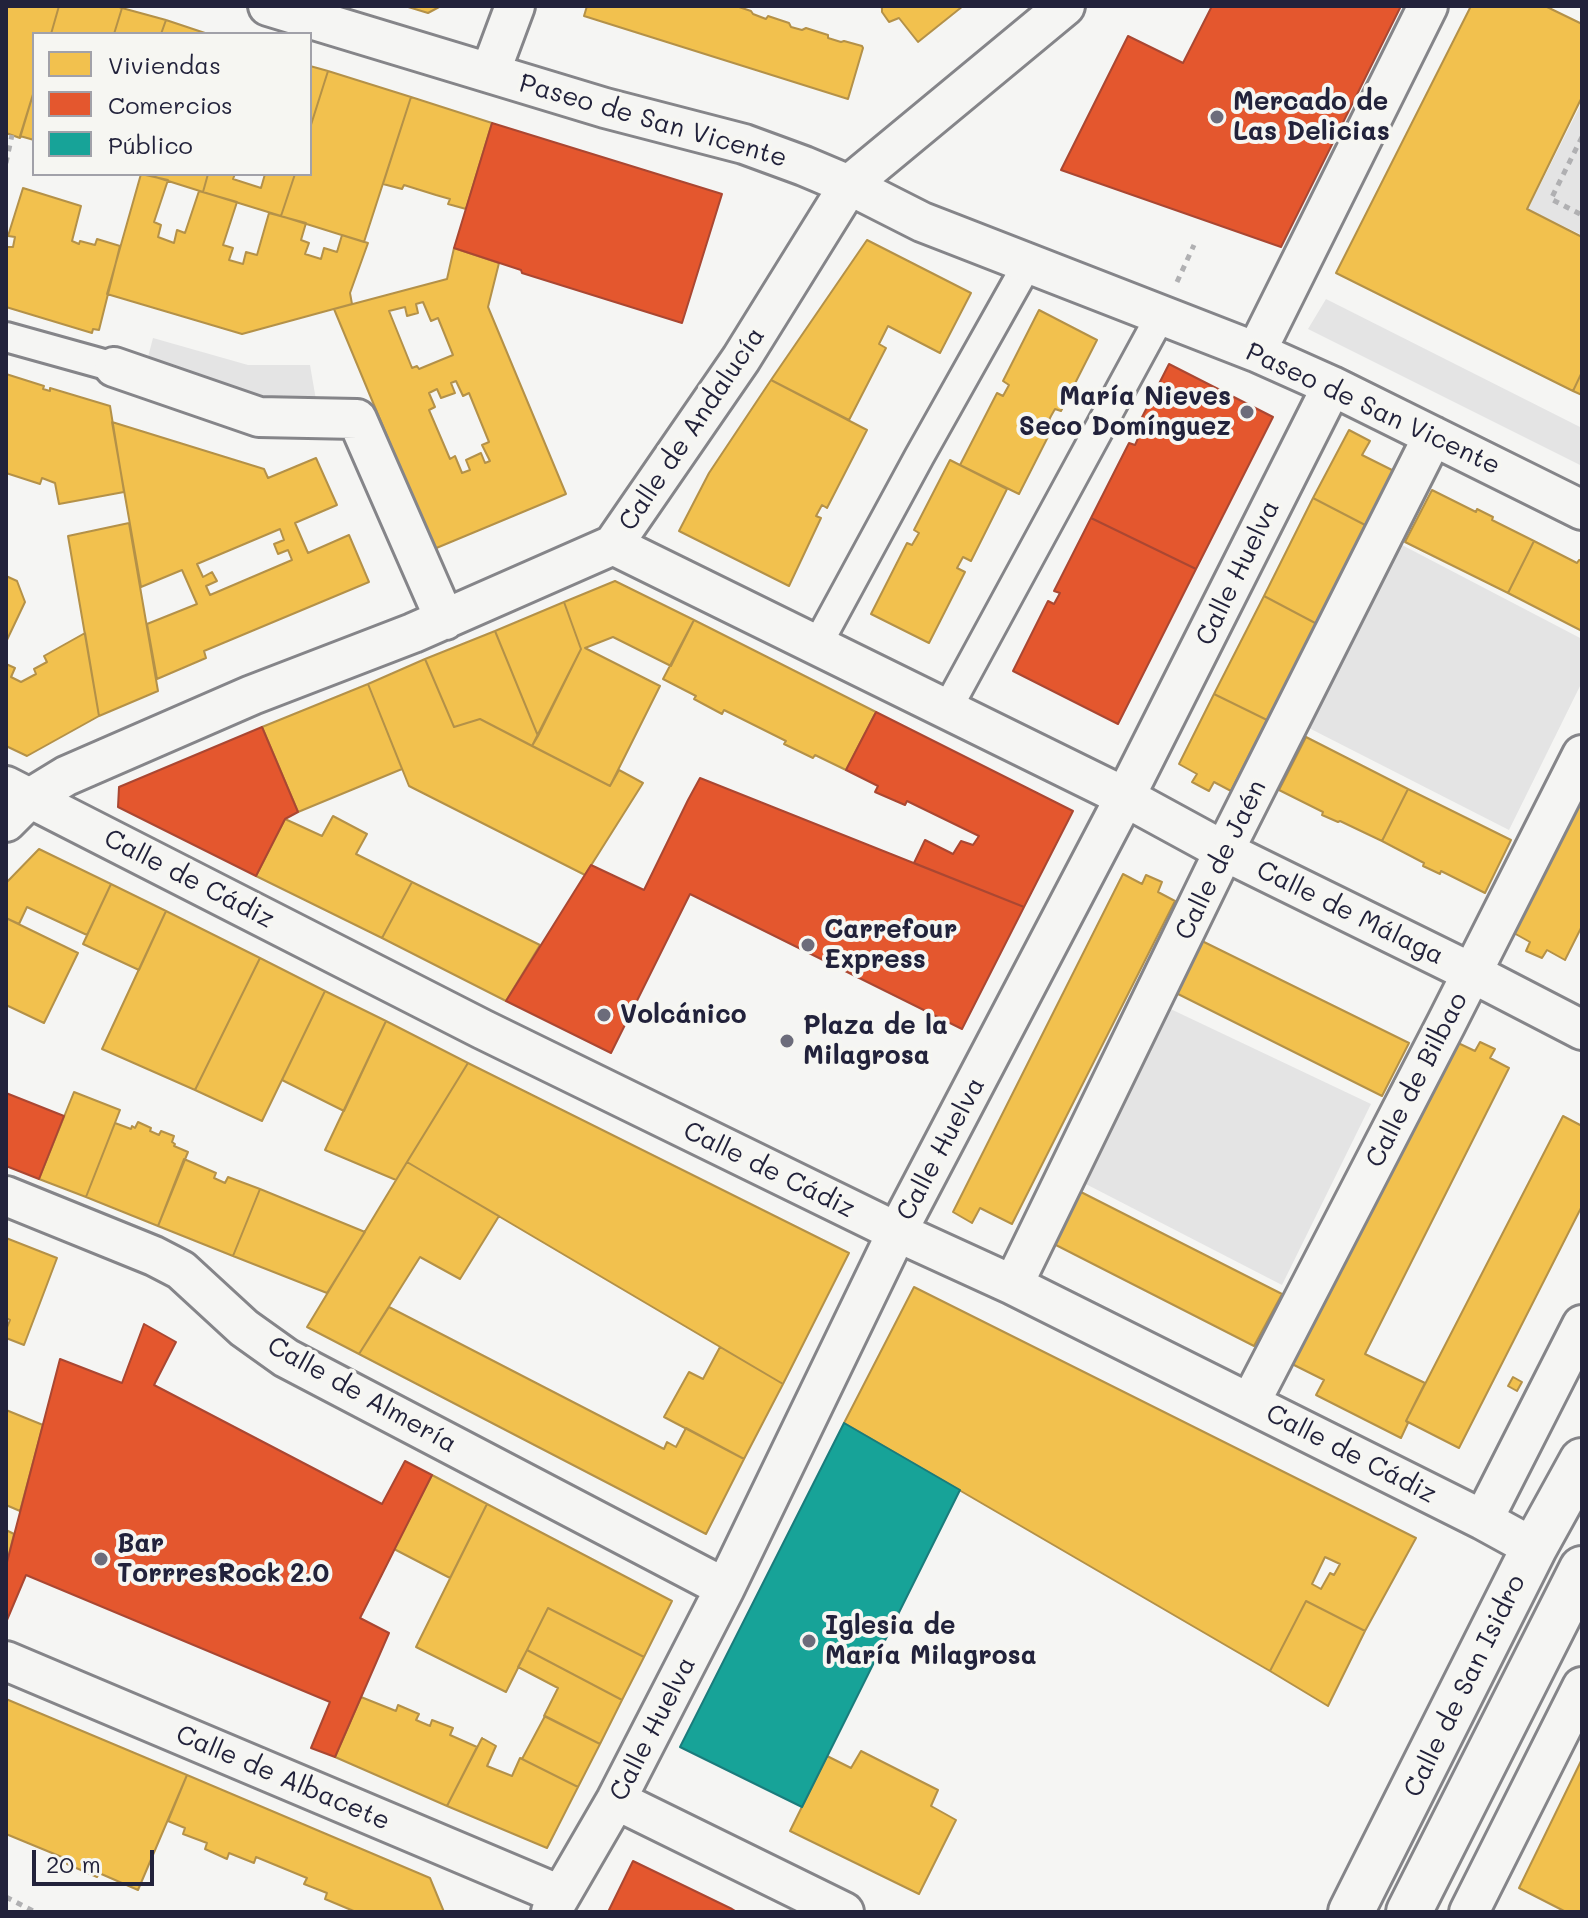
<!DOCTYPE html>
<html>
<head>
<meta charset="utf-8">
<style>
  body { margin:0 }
  #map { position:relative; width:1588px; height:1918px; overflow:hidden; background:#f5f5f3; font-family:Mali,sans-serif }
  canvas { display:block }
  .frame { position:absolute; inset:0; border:8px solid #22223b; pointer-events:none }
  .legend { position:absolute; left:32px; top:32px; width:280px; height:144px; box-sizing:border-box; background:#f6f6f2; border:2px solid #a1a1a9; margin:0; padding:10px 14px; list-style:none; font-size:24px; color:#22223b }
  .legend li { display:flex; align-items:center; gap:16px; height:40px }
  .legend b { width:40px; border:2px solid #a1a1a9 }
  .scale { position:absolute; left:32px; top:1850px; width:122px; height:36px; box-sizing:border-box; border:4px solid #22223b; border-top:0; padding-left:10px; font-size:24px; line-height:28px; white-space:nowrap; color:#22223b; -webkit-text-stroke:6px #f6f6f2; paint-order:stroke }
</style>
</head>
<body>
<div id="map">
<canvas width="1588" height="1918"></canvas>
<div class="frame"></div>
<ul class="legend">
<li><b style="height:22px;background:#f2c14e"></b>Viviendas</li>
<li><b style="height:22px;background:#e4572e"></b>Comercios</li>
<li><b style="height:22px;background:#17a398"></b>Público</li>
</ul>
<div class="scale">20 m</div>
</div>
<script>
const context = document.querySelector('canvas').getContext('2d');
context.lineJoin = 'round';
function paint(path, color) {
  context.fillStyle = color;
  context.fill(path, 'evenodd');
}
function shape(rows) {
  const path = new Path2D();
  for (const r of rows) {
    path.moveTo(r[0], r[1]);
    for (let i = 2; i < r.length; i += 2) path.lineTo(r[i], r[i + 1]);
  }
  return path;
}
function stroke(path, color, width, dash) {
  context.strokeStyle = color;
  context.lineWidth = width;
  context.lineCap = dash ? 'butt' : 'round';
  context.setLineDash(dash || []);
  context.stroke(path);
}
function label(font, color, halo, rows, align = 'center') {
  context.font = font + ' Mali,sans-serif';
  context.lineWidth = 8;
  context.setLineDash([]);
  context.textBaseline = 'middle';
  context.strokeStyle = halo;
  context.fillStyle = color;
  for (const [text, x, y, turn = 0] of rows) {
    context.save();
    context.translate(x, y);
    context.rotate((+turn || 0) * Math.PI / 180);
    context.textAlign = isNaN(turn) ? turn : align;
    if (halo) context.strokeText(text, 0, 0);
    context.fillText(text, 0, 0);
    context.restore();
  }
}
const green = shape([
  [1582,102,1582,235,1528,209],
  [1326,299,1582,428,1582,466,1308,329],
  [153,338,248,365,310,365,316,400,261,402,148,357],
  [1402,545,1582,639,1582,682,1509,830,1305,726],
  [1160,1004,1371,1104,1282,1285,1078,1180]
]);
const homes = shape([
  [6,6,59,6,51,34,34,34,34,91,20,138,6,133,6,6],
  [59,6,116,6,122,8,114,34,51,34,59,6],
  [405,6,441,6,428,13,405,6],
  [587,6,736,6,751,11,753,14,766,19,768,16,789,23,791,27,802,30,806,28,828,35,828,38,841,42,844,41,862,46,863,48,848,99,584,16,587,6],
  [879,6,963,6,918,42,899,18,889,22,882,12,882,8,879,6],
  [1471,6,1545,6,1582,24,1582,97,1527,209,1582,237,1582,372,1573,391,1336,273,1471,6],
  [122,8,166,20,161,34,114,34,122,8],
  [166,20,208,34,161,34,166,20],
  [310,66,328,71,310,128,310,66],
  [328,71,411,97,364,242,281,216,295,174,310,174,310,128,328,71],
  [34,91,34,140,20,136,34,91],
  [411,97,492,123,466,209,448,204,450,199,436,195,404,185,402,189,383,184,411,97],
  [141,174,168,180,154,222,161,225,158,237,174,243,177,230,185,233,199,191,237,202,223,245,233,248,229,260,243,264,246,252,257,255,269,213,306,223,301,240,309,243,305,254,321,259,324,248,337,252,342,235,368,243,350,293,352,304,242,334,107,294,141,174],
  [146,174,208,174,203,192,146,174],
  [208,174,235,174,233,179,261,188,265,174,295,174,281,216,203,192,208,174],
  [23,188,81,206,72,241,79,244,80,241,95,245,97,239,120,246,99,330,93,329,92,333,6,307,6,247,13,247,15,237,8,236,23,188],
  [867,240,971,293,940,353,888,326,879,344,886,348,849,420,771,380,867,240],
  [454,248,499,263,488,307,566,494,434,549,334,309,447,279,454,248],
  [423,302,431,321,438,318,453,355,419,369,417,366,412,368,389,311,405,307,407,316,418,313,416,304,423,302],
  [456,381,463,396,469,393,489,442,482,445,490,461,485,463,481,453,466,460,470,470,462,473,455,456,450,459,429,410,435,407,429,393,437,389,441,398,455,393,451,383,456,381],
  [1039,310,1097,340,1061,411,1055,409,1051,416,1049,420,1055,423,1019,494,960,465,997,393,1003,396,1009,385,1003,381,1039,310],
  [1582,372,1582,395,1573,391,1582,372],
  [6,374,44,386,43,389,50,391,50,388,110,406,124,492,59,504,55,483,42,478,40,484,6,473,6,374],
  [771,380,867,430,827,508,822,505,816,516,821,518,789,586,679,531,709,473,771,380],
  [112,422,264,469,268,478,316,458,337,505,295,523,308,553,349,535,369,582,204,651,206,658,157,679,147,624,197,604,182,570,141,587,112,422],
  [280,529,284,540,274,544,278,554,288,550,292,560,210,595,206,586,217,581,212,572,203,577,197,564,280,529],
  [1349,430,1370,441,1362,455,1394,471,1367,526,1313,498,1349,430],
  [950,460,1007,489,971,561,963,557,957,568,965,572,929,643,871,614,907,543,912,545,919,533,914,530,950,460],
  [1432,490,1476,512,1477,509,1493,517,1492,520,1534,541,1508,593,1405,542,1432,490],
  [1313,498,1367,526,1317,624,1264,596,1313,498],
  [129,523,158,691,99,716,68,536,129,523],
  [1534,541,1577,563,1579,560,1582,561,1582,631,1508,593,1534,541],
  [6,576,17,581,25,602,6,642,6,576],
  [615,581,694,620,671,666,613,637,585,648,660,686,610,786,532,746,581,649,564,602,615,581],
  [1264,596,1317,624,1267,720,1214,694,1264,596],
  [564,602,581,649,538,736,495,631,564,602],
  [694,620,876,712,846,770,815,755,813,758,784,744,786,741,724,710,722,714,694,699,696,696,663,679,694,620],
  [495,631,538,736,532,746,480,719,454,727,425,659,495,631],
  [85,633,99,716,27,756,6,746,6,664,15,668,11,677,21,682,36,674,34,669,47,662,44,656,85,633],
  [425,659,454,727,480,719,610,786,619,770,643,783,585,875,409,786,368,684,425,659],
  [368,684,402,769,298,812,262,727,368,684],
  [1214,694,1267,720,1231,791,1214,782,1209,791,1192,782,1197,774,1179,764,1214,694],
  [1306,737,1408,789,1382,841,1340,821,1338,822,1322,815,1323,812,1279,790,1306,737],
  [1408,789,1511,840,1485,893,1441,871,1440,874,1423,866,1424,863,1382,841,1408,789],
  [1582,795,1582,926,1565,960,1547,950,1542,958,1526,951,1530,942,1512,932,1582,795],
  [333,816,367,834,356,854,412,882,382,938,256,876,285,819,322,836,333,816],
  [39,849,111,884,87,935,27,907,19,924,6,918,6,883,39,849],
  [1123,874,1142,884,1146,875,1162,882,1158,892,1175,901,1012,1224,980,1208,972,1223,953,1212,1123,874],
  [412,882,540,945,506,1001,382,938,412,882],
  [111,884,166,911,139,970,83,944,111,884],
  [166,911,260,958,195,1090,102,1049,166,911],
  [6,918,78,953,44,1023,6,1005,6,918],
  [1202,941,1409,1043,1382,1096,1176,993,1202,941],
  [260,958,325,991,262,1121,195,1090,260,958],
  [325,991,386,1021,344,1111,282,1080,325,991],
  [386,1021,468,1063,396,1180,325,1150,386,1021],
  [1456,1042,1475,1051,1480,1042,1495,1049,1490,1058,1509,1068,1365,1354,1425,1383,1406,1421,1408,1423,1401,1438,1316,1395,1324,1380,1292,1364,1456,1042],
  [468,1063,849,1253,783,1384,407,1162,468,1063],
  [74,1092,120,1110,86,1197,39,1179,74,1092],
  [1563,1116,1582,1126,1582,1206,1459,1448,1406,1421,1563,1116],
  [138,1122,151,1128,150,1131,159,1135,161,1131,174,1136,172,1142,175,1144,174,1146,188,1152,158,1226,86,1197,115,1123,131,1129,132,1126,135,1128,138,1122],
  [184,1159,216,1173,214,1178,225,1183,228,1177,260,1189,233,1256,158,1226,184,1159],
  [407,1162,499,1216,460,1279,420,1257,359,1354,307,1327,407,1162],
  [260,1189,365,1232,327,1293,233,1256,260,1189],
  [1077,1190,1282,1294,1254,1346,1050,1242,1077,1190],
  [6,1238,57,1258,24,1345,6,1338,6,1330,10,1320,6,1318,6,1238],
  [914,1287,1416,1538,1365,1631,1306,1601,1270,1671,844,1423,914,1287],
  [1325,1557,1340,1564,1334,1575,1330,1573,1321,1589,1312,1584,1325,1557],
  [389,1307,664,1449,667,1442,676,1447,686,1428,744,1459,706,1534,359,1354,389,1307],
  [720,1347,783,1384,744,1459,664,1417,689,1372,703,1379,720,1347],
  [1513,1377,1522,1382,1517,1391,1508,1386,1513,1377],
  [6,1410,43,1425,20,1511,6,1505,6,1410],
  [432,1475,487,1504,450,1578,394,1549,432,1475],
  [487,1504,672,1601,644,1657,548,1608,506,1692,416,1647,487,1504],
  [6,1530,14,1534,6,1566,6,1530],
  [1306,1601,1365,1631,1328,1706,1270,1671,1306,1601],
  [548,1608,644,1657,622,1700,527,1650,548,1608],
  [527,1650,622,1700,600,1744,544,1716,558,1688,518,1667,527,1650],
  [361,1697,396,1711,398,1705,419,1714,416,1720,430,1726,432,1720,453,1728,450,1735,477,1747,447,1806,335,1757,361,1697],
  [6,1699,187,1775,138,1890,99,1873,97,1877,67,1864,69,1860,6,1834,6,1699],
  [545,1716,600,1744,578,1787,522,1759,545,1716],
  [482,1738,496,1746,487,1766,512,1776,520,1758,578,1787,547,1848,447,1806,482,1738],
  [861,1751,938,1790,931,1806,956,1820,919,1894,790,1831,827,1756,851,1768,861,1751],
  [1582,1759,1582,1909,1581,1912,1566,1912,1519,1888,1582,1759],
  [187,1775,430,1878,444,1912,356,1912,325,1899,327,1893,304,1884,307,1878,256,1857,254,1863,229,1853,227,1859,205,1849,207,1843,183,1834,185,1828,168,1821,187,1775]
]);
const shops = shape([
  [1212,6,1401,6,1281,247,1061,170,1128,36,1183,63,1212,6],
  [492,123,722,194,682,323,522,273,521,270,454,248,492,123],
  [1169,364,1273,417,1196,569,1091,518,1129,443,1135,445,1140,434,1135,431,1169,364],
  [1091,518,1196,569,1118,724,1013,671,1048,601,1054,604,1060,593,1054,591,1091,518],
  [876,712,1073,811,1024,907,914,863,925,840,953,854,961,841,973,845,979,836,907,801,905,805,875,792,878,786,846,770,876,712],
  [262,727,298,812,285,819,256,876,118,807,119,787,262,727],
  [700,778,1024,907,962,1029,690,894,611,1053,506,1001,591,865,644,890,688,800,700,778],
  [6,1093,64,1116,39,1179,6,1166,6,1093],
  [144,1324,176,1342,154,1385,382,1504,405,1461,432,1475,360,1618,389,1633,335,1757,311,1748,330,1702,26,1575,7,1620,6,1619,6,1566,60,1359,122,1383,144,1324],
  [633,1861,732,1909,737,1912,608,1912,633,1861]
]);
const public = shape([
  [844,1423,960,1490,802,1807,680,1747,844,1423]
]);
const path = shape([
  [1582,137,1551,199,1582,215],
  [6,163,12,135],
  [1177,282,1194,245],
  [6,1897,35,1912]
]);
const pedestrian = shape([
  [6,337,114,367],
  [817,645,919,457,1028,263],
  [947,709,1161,315]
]);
const minor = shape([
  [268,6,605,108,744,144,804,166,849,185,922,222,953,234,1256,352,1332,386,1582,510],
  [490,73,515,6],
  [1256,352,1428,6],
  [114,367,259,417,357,419,445,620],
  [613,545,1125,797,1224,851,1472,973,1582,1030],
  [6,786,482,1029,897,1232,1013,1285,1483,1520,1534,1548],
  [6,822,30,798,66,776,252,695,413,633,613,545,741,359,849,185,1065,6],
  [6,1196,154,1256,181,1270,244,1328,286,1358,725,1588],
  [1013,1285,1224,851,1433,436],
  [1250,1403,1446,1024,1582,755],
  [1483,1520,1582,1325],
  [6,1661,560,1895],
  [616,1800,844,1912],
  [551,1912,616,1800,725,1588,897,1232,1125,797,1332,386],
  [1469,1912,1582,1687]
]);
const secondary = shape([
  [1351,1912,1534,1548,1582,1461],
  [1409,1912,1582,1569]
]);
const markers = [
  [1217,117,8,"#6c6c7b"],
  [1247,412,8,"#6c6c7b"],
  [808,945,8,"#6c6c7b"],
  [604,1015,8,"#6c6c7b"],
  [787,1041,8,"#6c6c7b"],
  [101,1559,8,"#6c6c7b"],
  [809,1641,8,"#6c6c7b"]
];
const poiNames = [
  ["Mercado de",1233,102],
  ["Las Delicias",1233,132],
  ["María Nieves",1231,397,"right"],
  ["Seco Domínguez",1231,427,"right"],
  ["Carrefour",824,930],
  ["Express",824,960],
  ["Volcánico",620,1015],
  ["Plaza de la",803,1026],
  ["Milagrosa",803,1056],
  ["Bar",117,1544],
  ["TorrresRock 2.0",117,1574],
  ["Iglesia de",825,1626],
  ["María Milagrosa",825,1656]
];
const streetNames = [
  ["Paseo de San Vicente",653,121,16],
  ["Paseo de San Vicente",1373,409,25],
  ["Calle de Andalucía",692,429,-56],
  ["Calle Huelva",1238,573,-64],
  ["Calle de Jaén",1221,860,-64],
  ["Calle de Cádiz",189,879,27],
  ["Calle de Málaga",1350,913,26],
  ["Calle de Bilbao",1417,1080,-63],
  ["Calle Huelva",941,1149,-62],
  ["Calle de Cádiz",769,1170,26],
  ["Calle de Almería",362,1395,29],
  ["Calle de Cádiz",1351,1454,27],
  ["Calle de San Isidro",1465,1686,-64],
  ["Calle Huelva",653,1729,-63],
  ["Calle de Albacete",283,1778,23]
];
paint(green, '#e4e4e4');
paint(homes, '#f2c14e');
stroke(homes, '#b49148', 2);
paint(shops, '#e4572e');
stroke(shops, '#aa4732', 2);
paint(public, '#17a398');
stroke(public, '#1a7c7c', 2);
stroke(pedestrian, '#858589', 34);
stroke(minor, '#858589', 44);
stroke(secondary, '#858589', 50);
stroke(path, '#b0b0b2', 5, [6, 6]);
stroke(pedestrian, '#f5f5f3', 28);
stroke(minor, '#f5f5f3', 38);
stroke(secondary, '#f5f5f3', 44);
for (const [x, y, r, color] of markers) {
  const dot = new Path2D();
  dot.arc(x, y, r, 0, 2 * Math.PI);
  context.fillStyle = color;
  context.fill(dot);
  stroke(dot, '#f6f6f2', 3);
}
label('bold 26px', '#22223b', '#f6f6f2', poiNames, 'left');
label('26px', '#22223b', '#f6f6f2', streetNames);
</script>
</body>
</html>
